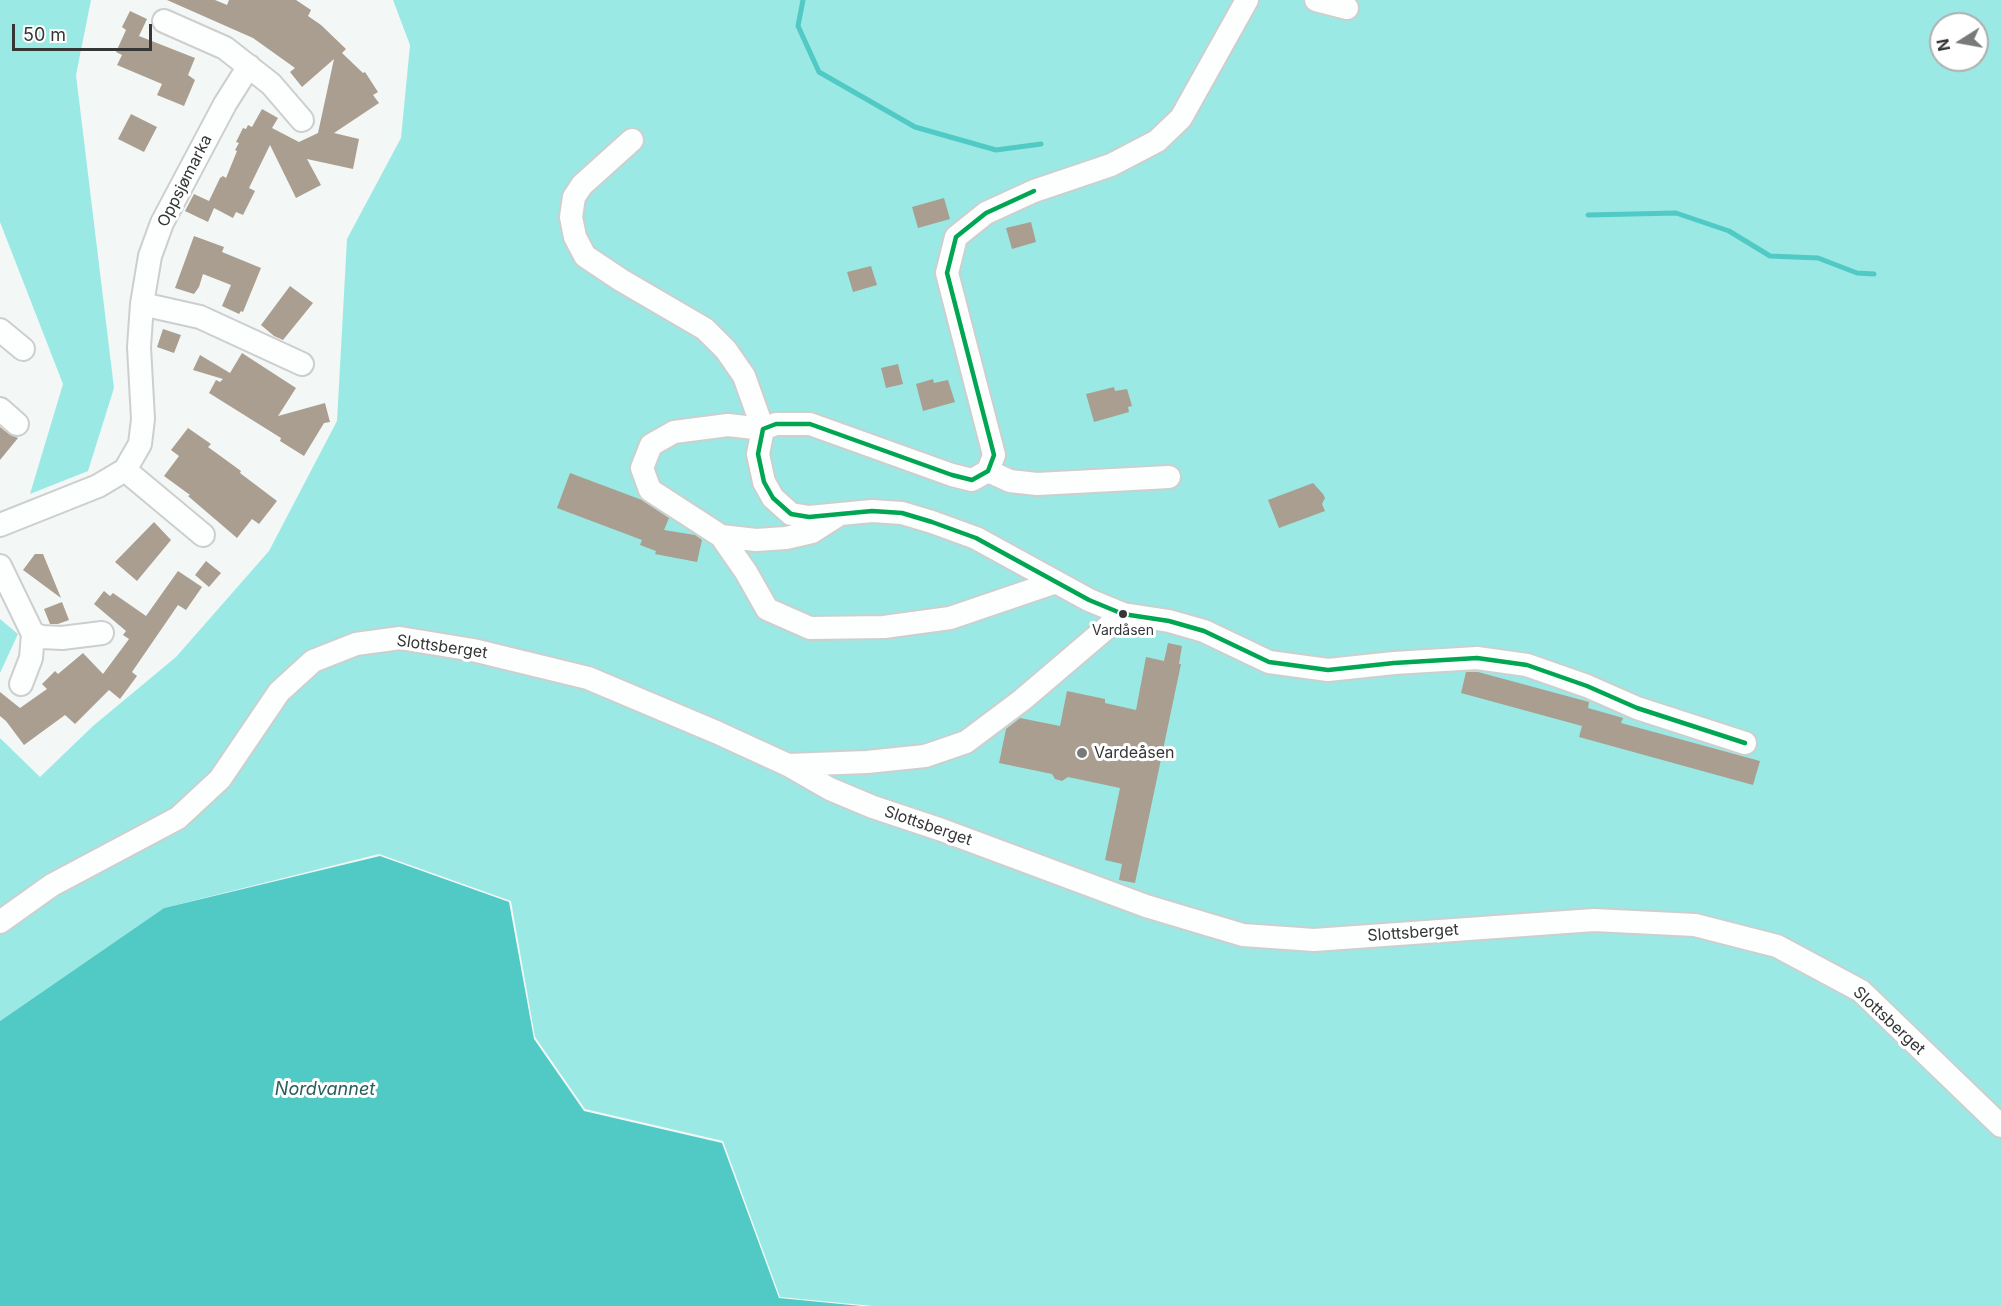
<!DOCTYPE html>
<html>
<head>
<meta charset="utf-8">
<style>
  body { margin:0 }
  #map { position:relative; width:2001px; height:1306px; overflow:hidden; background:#f3f7f6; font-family:Inter,sans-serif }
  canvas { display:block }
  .north { position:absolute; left:1929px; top:12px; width:60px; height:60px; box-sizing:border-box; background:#fff; border:2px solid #aeafaf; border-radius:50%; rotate:259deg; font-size:16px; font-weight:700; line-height:24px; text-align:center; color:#353737 }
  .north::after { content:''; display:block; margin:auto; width:21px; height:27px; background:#787a7a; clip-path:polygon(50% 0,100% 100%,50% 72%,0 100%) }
  .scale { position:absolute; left:12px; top:24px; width:140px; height:27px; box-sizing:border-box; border:3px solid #353737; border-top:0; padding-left:8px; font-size:18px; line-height:21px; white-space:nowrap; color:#353737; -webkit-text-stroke:4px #fff; paint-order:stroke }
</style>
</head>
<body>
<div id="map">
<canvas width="2001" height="1306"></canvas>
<div class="north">N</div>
<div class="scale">50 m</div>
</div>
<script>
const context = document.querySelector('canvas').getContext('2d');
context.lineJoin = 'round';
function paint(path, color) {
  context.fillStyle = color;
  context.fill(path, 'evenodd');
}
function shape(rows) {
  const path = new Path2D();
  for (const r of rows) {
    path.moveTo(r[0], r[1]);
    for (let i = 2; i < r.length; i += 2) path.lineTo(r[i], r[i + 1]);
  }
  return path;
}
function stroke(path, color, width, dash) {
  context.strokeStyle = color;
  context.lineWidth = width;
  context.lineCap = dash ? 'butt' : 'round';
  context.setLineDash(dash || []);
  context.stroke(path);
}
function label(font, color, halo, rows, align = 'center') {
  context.font = font + ' Inter,sans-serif';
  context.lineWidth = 6;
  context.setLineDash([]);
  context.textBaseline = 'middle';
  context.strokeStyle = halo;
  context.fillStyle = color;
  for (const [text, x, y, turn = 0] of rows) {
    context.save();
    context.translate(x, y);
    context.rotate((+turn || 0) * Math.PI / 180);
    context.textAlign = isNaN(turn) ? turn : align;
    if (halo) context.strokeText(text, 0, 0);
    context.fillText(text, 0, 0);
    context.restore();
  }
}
const forest = shape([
  [0,0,91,0,76,75,114,388,88,471,30,494,63,384,0,222],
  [393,0,2001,0,2001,1306,873,1306,780,1297,723,1141,585,1109,535,1037,511,901,379,854,164,908,0,1021,0,738,40,777,93,726,176,657,269,551,337,421,347,239,401,138,410,45],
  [1941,24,1977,24,1977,60,1941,60],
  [0,619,18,634,0,673]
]);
const water = shape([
  [380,856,509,902,534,1039,584,1111,722,1143,779,1298,861,1306,0,1306,0,1021,164,908]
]);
const stream = shape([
  [803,0,798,26,819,72,915,127,996,150,1041,144],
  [1588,215,1676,213,1729,231,1770,256,1818,258,1857,273,1874,274]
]);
const building = shape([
  [167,0,215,0,227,5,229,0,296,0,311,10,308,16,321,25,346,49,342,53,363,73,365,72,378,92,373,95,379,103,334,133,359,139,353,169,307,159,321,185,296,198,270,145,249,188,255,191,243,215,236,212,233,218,214,208,208,222,185,211,194,194,209,201,220,178,223,176,226,178,237,151,235,150,239,143,236,142,243,128,246,129,248,125,252,127,262,109,278,118,272,128,299,142,318,133,334,59,302,87,290,72,295,68,253,38],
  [130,11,147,19,139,36,195,58,188,75,195,80,184,106,157,95,162,84,117,65,122,55,116,52,126,30,122,27],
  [131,114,157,127,144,152,118,139],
  [944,198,950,219,918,228,912,207],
  [1031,222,1036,242,1012,249,1006,228],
  [194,236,224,247,222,252,261,268,243,312,241,311,239,314,222,306,231,285,203,274,199,287,194,294,175,288],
  [871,266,877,285,853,292,847,272],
  [290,286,313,303,283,340,274,336,261,325],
  [163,329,181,335,174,353,157,347],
  [242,353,296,388,278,416,325,403,330,422,324,423,304,456,280,441,281,438,209,393,216,380,220,382,223,379,193,370,200,355,230,373],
  [898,364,903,384,886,388,881,368],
  [933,379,934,383,948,380,955,402,923,411,916,384],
  [1114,387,1115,391,1127,389,1132,406,1128,407,1129,412,1094,422,1086,394],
  [0,427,9,434,18,438,0,460],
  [188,428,211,444,208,447,241,471,240,473,277,501,259,524,252,519,237,538,188,496,190,495,164,476,179,456,171,450],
  [570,473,642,500,669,518,664,530,695,535,702,540,697,562,655,554,656,551,640,545,642,540,557,508],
  [1313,483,1323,494,1325,498,1322,504,1325,511,1279,528,1268,500],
  [154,522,171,540,137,581,115,562],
  [35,554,43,554,61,598,23,570],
  [206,561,221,573,209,587,195,575],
  [178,571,202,587,186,610,178,605,132,672,137,676,120,699,109,690,75,724,65,715,24,745,6,721,0,716,0,692,20,708,47,689,42,684,55,671,58,674,83,653,103,674,129,639,123,635,126,631,94,604,104,591,110,596,113,593,146,616],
  [62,602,69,620,58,624,50,624,44,609],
  [1168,643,1182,646,1179,664,1181,664,1135,883,1119,880,1122,864,1105,860,1120,788,1068,777,1062,781,1055,779,1052,774,999,763,1006,729,1020,718,1060,726,1067,691,1105,699,1105,703,1136,710,1146,657,1164,661],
  [1466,672,1478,672,1589,702,1588,708,1623,718,1621,723,1760,761,1753,785,1579,737,1582,726,1461,693]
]);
const minor = shape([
  [1316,0,1347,8],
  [164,21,225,48,271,84,302,120],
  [632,140,582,185,574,197,571,217,575,237,585,256,621,280,705,329,726,350,744,376,763,429,758,454,764,482,773,498,791,514,809,517,872,511,902,513,932,522,976,538,1089,600,1123,614,1169,621,1204,631,1269,662,1328,670,1394,663,1477,658,1527,665,1587,686,1637,708,1745,743],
  [142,304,200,317,302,364],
  [0,330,23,349],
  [0,409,17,424],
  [125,470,203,535],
  [988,471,972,480,952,475,810,424,776,424,763,429,728,425,674,432,651,445,642,468,650,490,721,536,746,572,767,609,810,628,884,627,950,618,1056,582],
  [988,471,994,455,947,273,956,237,986,213,1034,191,1111,165,1157,141,1181,118,1247,0],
  [988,471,1010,481,1037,484,1169,477],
  [0,525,98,486,125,470,140,444,143,419,139,347,142,304,150,256,162,223,225,104,249,66],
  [721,536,756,540,786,538,812,532,837,516],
  [0,566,33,634,42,637,62,638,102,633],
  [21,684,31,658,33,634],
  [788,765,867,762,925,756,966,742,1022,700,1123,614],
  [0,922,52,885,178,818,220,779,279,692,313,661,356,644,400,638,473,650,588,678,716,732,788,765,830,789,873,807,942,830,1146,906,1243,935,1314,940,1594,920,1695,925,1777,946,1861,991,2001,1126]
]);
const bus1 = shape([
  [1034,191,986,213,956,237,947,273,994,455,988,471,972,480,952,475,810,424,776,424,763,429,758,454,764,482,773,498,791,514,809,517,872,511,902,513,932,522,976,538,1089,600,1123,614,1169,621,1204,631,1269,662,1328,670,1394,663,1477,658,1527,665,1587,686,1637,708,1745,743]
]);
const markers = [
  [1123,614,5,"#353737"],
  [1082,753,6,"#787a7a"]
];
const busNames = [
  ["Vardåsen",1123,631]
];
const streetNames = [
  ["Oppsjømarka",185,181,-63],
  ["Slottsberget",442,647,8],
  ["Slottsberget",928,826,19],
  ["Slottsberget",1413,933,-4],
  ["Slottsberget",1889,1021,43]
];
const poiNames = [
  ["Vardeåsen",1094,753]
];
const waterNames = [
  ["Nordvannet",325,1090]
];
paint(forest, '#9be9e5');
paint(water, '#51c9c4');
stroke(stream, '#51c9c4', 5);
paint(building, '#a99e8f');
stroke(minor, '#cccfce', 26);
stroke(minor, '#fdfefe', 22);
stroke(bus1, '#00a651', 4.5);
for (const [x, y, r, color] of markers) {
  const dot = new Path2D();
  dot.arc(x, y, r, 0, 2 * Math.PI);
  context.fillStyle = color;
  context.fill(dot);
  stroke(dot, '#fff', 2);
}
label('14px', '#353737', '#fff', busNames);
label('16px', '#353737', '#fff', streetNames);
label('16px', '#353737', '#fff', poiNames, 'left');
label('italic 18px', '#265f5c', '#fff', waterNames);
</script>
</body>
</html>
